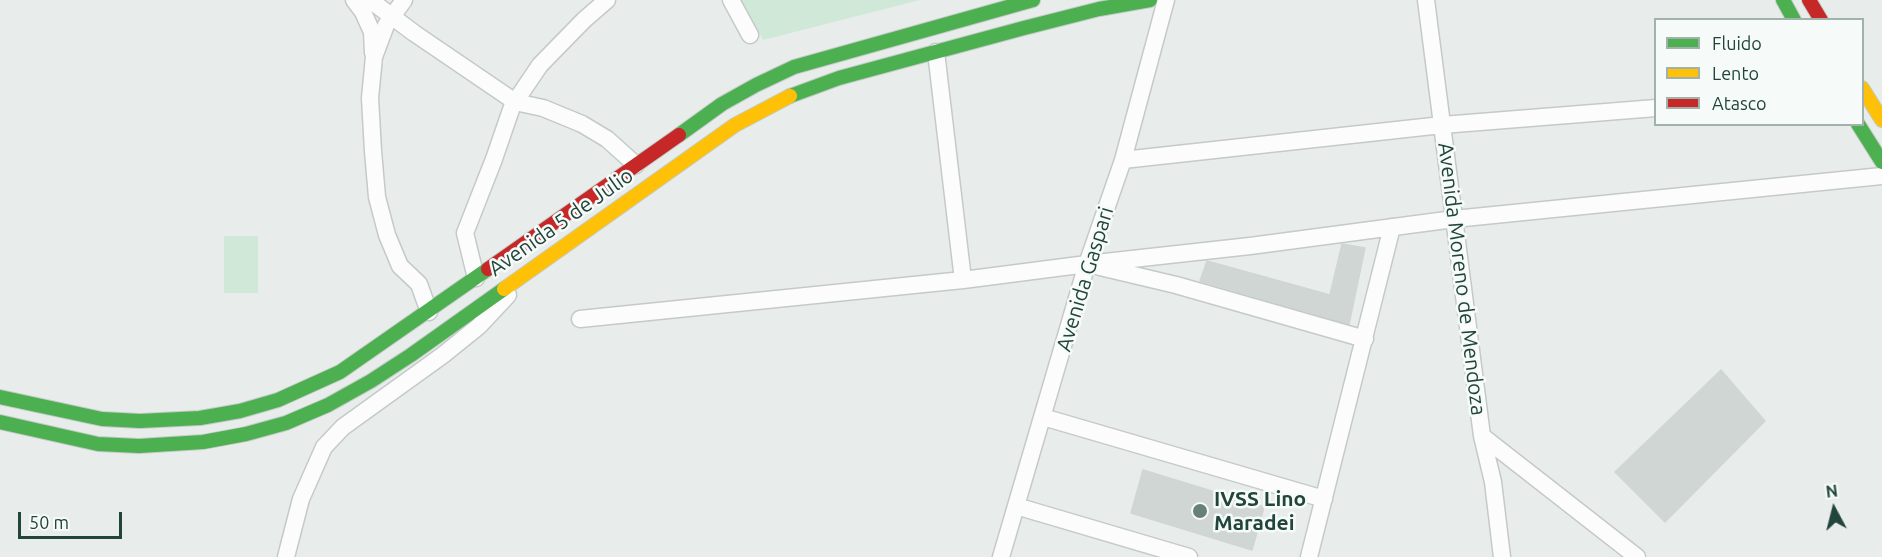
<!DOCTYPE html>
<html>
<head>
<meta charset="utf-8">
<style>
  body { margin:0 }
  #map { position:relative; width:1882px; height:557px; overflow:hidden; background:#e8edeb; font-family:Ubuntu,sans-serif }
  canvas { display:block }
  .legend { position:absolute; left:1654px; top:18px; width:210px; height:108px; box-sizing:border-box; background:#f6fbf9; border:2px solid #a1b2ad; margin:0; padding:8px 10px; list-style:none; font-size:18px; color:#21453b }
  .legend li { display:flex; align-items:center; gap:12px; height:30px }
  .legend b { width:30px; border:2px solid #a1b2ad }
  .north { position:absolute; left:1804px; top:479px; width:60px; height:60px; -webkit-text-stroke:4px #f6fbf9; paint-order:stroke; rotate:353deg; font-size:16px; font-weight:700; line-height:24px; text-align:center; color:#21453b }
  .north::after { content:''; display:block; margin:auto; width:21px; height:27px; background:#21453b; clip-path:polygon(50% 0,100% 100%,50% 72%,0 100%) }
  .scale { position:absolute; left:18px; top:512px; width:104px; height:27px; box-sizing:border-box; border:3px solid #21453b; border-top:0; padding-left:8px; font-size:18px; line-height:21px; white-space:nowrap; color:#21453b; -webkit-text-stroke:4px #f6fbf9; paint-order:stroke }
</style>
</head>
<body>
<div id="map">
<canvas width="1882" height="557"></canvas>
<ul class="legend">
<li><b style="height:8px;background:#4caf50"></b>Fluido</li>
<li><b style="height:8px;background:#ffc107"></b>Lento</li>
<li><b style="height:8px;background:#c62828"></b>Atasco</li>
</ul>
<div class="north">N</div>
<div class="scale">50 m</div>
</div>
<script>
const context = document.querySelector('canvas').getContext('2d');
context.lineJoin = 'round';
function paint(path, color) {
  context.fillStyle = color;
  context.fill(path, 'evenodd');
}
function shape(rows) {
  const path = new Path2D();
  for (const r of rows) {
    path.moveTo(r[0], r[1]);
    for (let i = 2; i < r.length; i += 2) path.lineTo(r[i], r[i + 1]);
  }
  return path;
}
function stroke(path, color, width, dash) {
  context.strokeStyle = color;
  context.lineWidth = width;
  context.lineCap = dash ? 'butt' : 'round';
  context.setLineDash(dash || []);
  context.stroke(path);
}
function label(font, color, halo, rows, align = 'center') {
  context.font = font + ' Ubuntu,sans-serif';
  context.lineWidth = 5;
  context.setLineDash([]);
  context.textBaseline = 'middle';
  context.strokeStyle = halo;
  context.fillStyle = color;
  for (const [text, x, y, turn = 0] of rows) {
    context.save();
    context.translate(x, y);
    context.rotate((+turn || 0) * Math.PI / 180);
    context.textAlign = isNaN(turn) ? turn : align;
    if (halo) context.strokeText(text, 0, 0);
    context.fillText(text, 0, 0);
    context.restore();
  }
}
const green = shape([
  [741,0,920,0,763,40],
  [224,236,258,236,258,293,224,293]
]);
const building = shape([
  [1342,244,1365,248,1349,324,1200,281,1207,261,1330,295,1342,244],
  [1721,370,1765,421,1665,522,1615,472,1721,370],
  [1143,470,1264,507,1252,550,1131,513,1143,470]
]);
const street = shape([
  [354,0,363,12,372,32,373,53],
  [370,0,414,33,514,101],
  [404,0,386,25,374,57,370,98,373,151,377,197,387,235,400,266,419,284,429,312],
  [731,0,750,35],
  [1426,0,1482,436,1493,482,1502,557],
  [936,52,963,280],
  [515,102,543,108,582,124,607,139,636,165],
  [1123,160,1442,125,1656,108],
  [1100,267,1176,285,1365,339],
  [476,278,465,233,494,159,514,101,515,102,540,65,584,20,607,0],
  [580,319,963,280,1087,264,1250,246,1454,219,1882,176],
  [1043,417,1324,499],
  [1482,436,1637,557],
  [1016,506,1189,557],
  [286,557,301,499,324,447,343,427,443,355,479,326,508,295],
  [1001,557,1087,264,1123,160,1166,0],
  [1309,557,1392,227]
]);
const fast = shape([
  [1783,0,1794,20],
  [790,96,839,78,1024,28,1099,9,1150,0],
  [1858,124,1882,162],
  [679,135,722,104,756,85,794,67,1033,0],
  [0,397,102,419,140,421,200,418,240,411,278,400,340,372,488,269],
  [0,422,98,444,139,446,203,442,246,434,286,423,328,405,371,381,411,355,504,289]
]);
const slow = shape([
  [1862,88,1882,120],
  [504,289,735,125,790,96]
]);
const jam = shape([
  [1809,0,1821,20],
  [488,269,679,135]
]);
const markers = [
  [1200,511,8,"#678079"]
];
const streetNames = [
  ["Avenida 5 de Julio",561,222,-35],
  ["Avenida Gaspari",1085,279,-73],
  ["Avenida Moreno de Mendoza",1462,279,83]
];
const poiNames = [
  ["IVSS Lino",1214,499],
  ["Maradei",1214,523]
];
paint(green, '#cfe8d7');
paint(building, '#cfd6d4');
stroke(building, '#d0d6d4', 1.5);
stroke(street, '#c4cac8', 19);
stroke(fast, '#c3cbc8', 16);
stroke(slow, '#c3cbc8', 16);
stroke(jam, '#c3cbc8', 16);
stroke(street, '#fcfcfc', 16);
stroke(fast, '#4caf50', 14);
stroke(slow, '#ffc107', 14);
stroke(jam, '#c62828', 14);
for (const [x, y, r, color] of markers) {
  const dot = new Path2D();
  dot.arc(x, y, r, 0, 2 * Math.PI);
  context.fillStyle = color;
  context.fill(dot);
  stroke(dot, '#f6fbf9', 2);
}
label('21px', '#21453b', '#f6fbf9', streetNames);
label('bold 21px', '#21453b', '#f6fbf9', poiNames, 'left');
</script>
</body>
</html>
